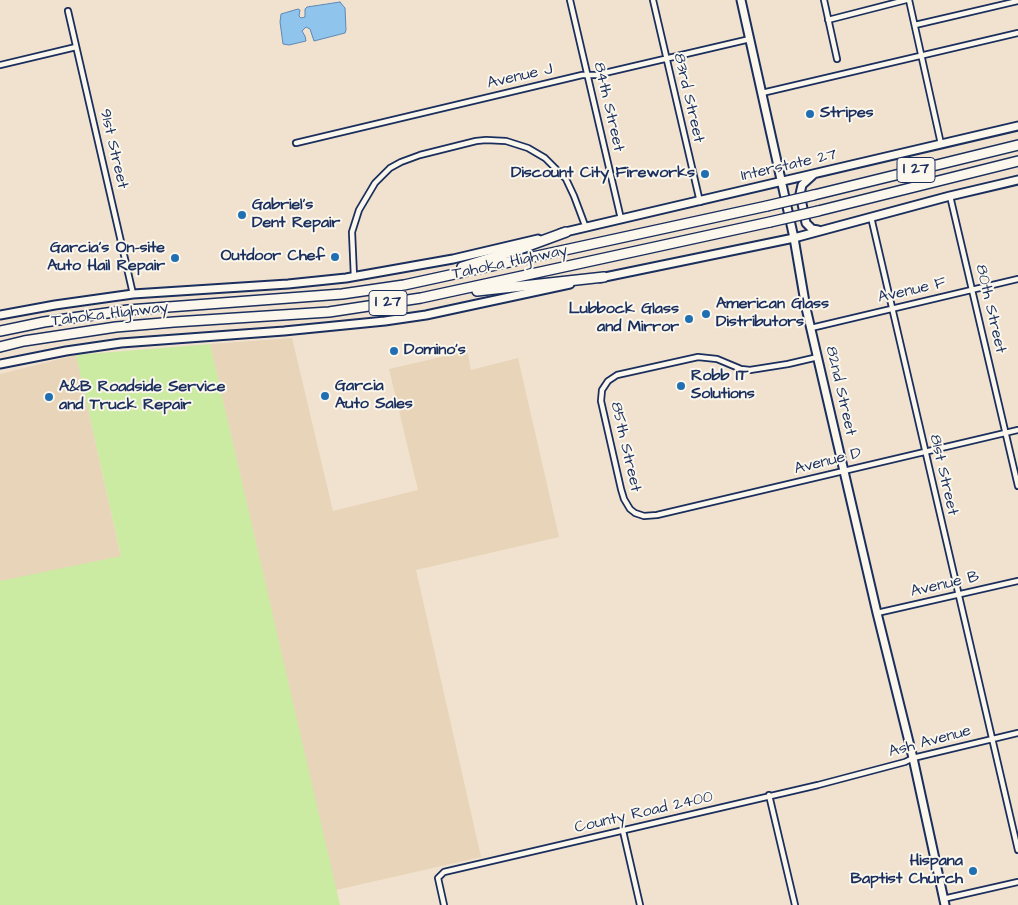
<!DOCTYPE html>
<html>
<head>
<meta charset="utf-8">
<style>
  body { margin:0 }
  canvas { display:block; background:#f0e2ce }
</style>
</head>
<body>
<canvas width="1018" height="905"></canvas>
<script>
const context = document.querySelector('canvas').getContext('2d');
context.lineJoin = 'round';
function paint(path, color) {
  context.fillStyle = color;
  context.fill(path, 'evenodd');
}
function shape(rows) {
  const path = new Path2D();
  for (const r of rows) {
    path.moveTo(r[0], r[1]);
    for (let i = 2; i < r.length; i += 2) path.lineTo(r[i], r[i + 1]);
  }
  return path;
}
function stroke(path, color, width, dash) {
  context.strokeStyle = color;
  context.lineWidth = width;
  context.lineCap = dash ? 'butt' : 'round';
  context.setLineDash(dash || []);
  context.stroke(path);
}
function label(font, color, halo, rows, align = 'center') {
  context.font = font + ' "Architects Daughter",sans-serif';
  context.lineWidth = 4;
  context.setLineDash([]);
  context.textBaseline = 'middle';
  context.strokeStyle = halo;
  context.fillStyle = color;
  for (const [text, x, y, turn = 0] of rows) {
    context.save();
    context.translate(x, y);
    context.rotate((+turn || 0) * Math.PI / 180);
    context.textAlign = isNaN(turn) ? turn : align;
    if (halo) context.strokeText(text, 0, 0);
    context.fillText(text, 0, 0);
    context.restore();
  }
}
const built = shape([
  [292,338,333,511,418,490,389,369,467,351,471,370,518,358,559,537,416,570,481,857,336,890,210,344],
  [76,355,121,557,0,582,0,374]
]);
const green = shape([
  [210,344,340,905,0,905,0,581,121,556,76,355]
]);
const water = shape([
  [340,2,345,8,346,30,345,33,314,41,310,29,306,27,302,31,305,36,306,41,289,45,283,44,280,22,281,14,298,9,300,10,299,16,301,18,305,17,305,9,307,7,340,2]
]);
const street = shape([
  [570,0,621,219],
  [653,0,700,202],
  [824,0,837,59],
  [909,0,941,144],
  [68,11,133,294],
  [828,20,906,0],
  [915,25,1018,1],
  [0,65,76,47],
  [762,93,1018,33],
  [296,143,582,75,596,75,750,39],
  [950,196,1018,486],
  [871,217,1018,850],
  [354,277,352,232,359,210,375,183,390,168,401,162,420,155,476,141,486,140,506,141,528,148,545,158,566,179,574,196,586,228],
  [811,328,1018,279],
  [818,357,788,364,750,370,741,369,717,359,698,357,617,375,608,381,602,390,601,401,621,489,624,499,630,509,635,513,644,516,657,515,1018,430],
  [877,613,1018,581],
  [769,795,795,905],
  [623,831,640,905],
  [943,899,1018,882],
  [444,905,438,878,444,872,818,785,905,762,913,758,1018,733]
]);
const secondary = shape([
  [741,0,794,238,806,308,877,613,913,758,945,905],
  [813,175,802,185,800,194,806,223,812,229,818,230],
  [561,233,1018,126],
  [600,278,794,238,950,196,1018,180],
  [0,315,55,305,133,294,288,284,346,278,453,259,538,239],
  [0,364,66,351,121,343,284,331,385,321,426,315,570,284]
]);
const highway = shape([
  [814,195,1018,145],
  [818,211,1018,161],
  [462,267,517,250,566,232],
  [477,291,604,277],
  [0,331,44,322,128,310,342,294,404,285,767,206],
  [0,347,24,341,116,327,174,322,329,312,421,298,770,222]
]);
const highwayBridge = shape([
  [767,206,814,195],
  [770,222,818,211]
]);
const markers = [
  [810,114,5,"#1f6fb2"],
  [705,174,5,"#1f6fb2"],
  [242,215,5,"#1f6fb2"],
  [335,257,5,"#1f6fb2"],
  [175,258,5,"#1f6fb2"],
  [706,314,5,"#1f6fb2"],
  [689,319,5,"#1f6fb2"],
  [394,351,5,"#1f6fb2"],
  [681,386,5,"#1f6fb2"],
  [325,396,5,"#1f6fb2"],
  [49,397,5,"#1f6fb2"],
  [973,871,5,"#1f6fb2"]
];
const shields = [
  [916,170,38],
  [388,303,38]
];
const shieldNames = [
  ["I 27",916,170],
  ["I 27",388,303]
];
const streetNames = [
  ["Avenue J",520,77,-13],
  ["83rd Street",688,98,77],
  ["84th Street",608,107,77],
  ["91st Street",113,149,77],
  ["Interstate 27",789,166,-13],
  ["Tahoka Highway",510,263,-12],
  ["Avenue F",912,291,-13],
  ["80th Street",990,309,77],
  ["Tahoka Highway",110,315,-7],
  ["82nd Street",840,391,77],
  ["85th Street",625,447,77],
  ["Avenue D",828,462,-14],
  ["81st Street",943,475,77],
  ["Avenue B",945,585,-13],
  ["Ash Avenue",930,742,-15],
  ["County Road 2400",644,813,-13]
];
const poiNames = [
  ["Stripes",820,114],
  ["Discount City Fireworks",695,174,"right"],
  ["Gabriel's",252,206],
  ["Dent Repair",252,224],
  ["Garcia’s On-site",165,249,"right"],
  ["Auto Hail Repair",165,267,"right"],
  ["Outdoor Chef",325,257,"right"],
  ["American Glass",716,305],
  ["Distributors",716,323],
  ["Lubbock Glass",679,310,"right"],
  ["and Mirror",679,328,"right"],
  ["Domino's",404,351],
  ["Robb IT",691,377],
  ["Solutions",691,395],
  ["Garcia",335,387],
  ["Auto Sales",335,405],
  ["A&B Roadside Service",59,388],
  ["and Truck Repair",59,406],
  ["Hispana",963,862,"right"],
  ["Baptist Church",963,880,"right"]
];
paint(built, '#e8d4b9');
paint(green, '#cbeaa2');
paint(water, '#8fc4ed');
stroke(water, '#6188b4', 1);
stroke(street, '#1b2f5e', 8);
stroke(secondary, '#1b2f5e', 11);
stroke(highway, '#1b2f5e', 12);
stroke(street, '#fbf7ec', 4.5);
stroke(secondary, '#fbf7ec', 7);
stroke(highway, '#fbf7ec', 9);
stroke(highwayBridge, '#1b2f5e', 12, []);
stroke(highwayBridge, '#fbf7ec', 9);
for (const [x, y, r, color] of markers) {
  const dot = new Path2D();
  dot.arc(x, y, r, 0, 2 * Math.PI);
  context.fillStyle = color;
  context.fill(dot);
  stroke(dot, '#fbf7ec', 2);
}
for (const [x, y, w] of shields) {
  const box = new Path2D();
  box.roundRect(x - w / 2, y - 12.5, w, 25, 4);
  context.fillStyle = '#fbf7ec';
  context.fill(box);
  stroke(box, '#1b2f5e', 1);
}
label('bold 15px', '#1b2f5e', null, shieldNames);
label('16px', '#1b2f5e', '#fbf7ec', streetNames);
label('bold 16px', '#1b2f5e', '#fbf7ec', poiNames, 'left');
</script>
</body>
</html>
